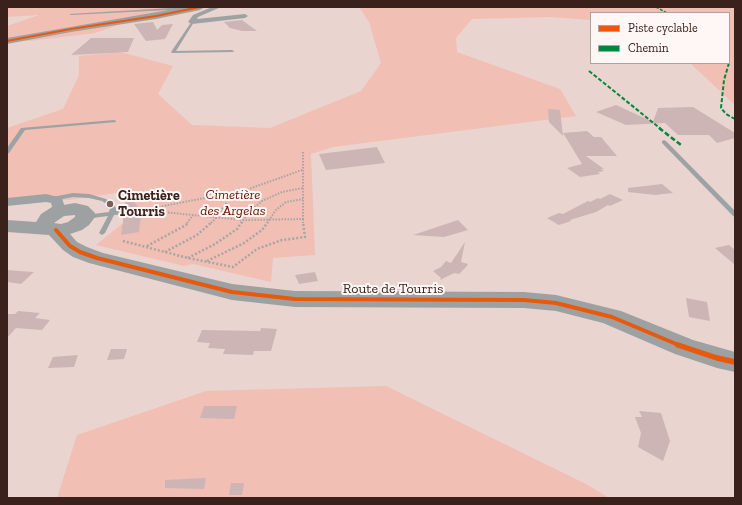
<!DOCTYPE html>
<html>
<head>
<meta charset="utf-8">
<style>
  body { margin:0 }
  #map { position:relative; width:742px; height:505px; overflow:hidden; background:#ead4cf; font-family:"Zilla Slab",serif }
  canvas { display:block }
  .frame { position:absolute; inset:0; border:8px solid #3a211b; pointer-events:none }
  .legend { position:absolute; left:590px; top:12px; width:140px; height:52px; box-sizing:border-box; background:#fef7f5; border:1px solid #b0a19e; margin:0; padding:5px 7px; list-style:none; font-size:12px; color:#3a211b }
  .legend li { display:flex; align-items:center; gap:8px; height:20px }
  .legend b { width:20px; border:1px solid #b0a19e }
</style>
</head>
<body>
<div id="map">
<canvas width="742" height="505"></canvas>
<div class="frame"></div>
<ul class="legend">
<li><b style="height:5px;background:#e8590c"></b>Piste cyclable</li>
<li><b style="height:5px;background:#00873e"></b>Chemin</li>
</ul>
</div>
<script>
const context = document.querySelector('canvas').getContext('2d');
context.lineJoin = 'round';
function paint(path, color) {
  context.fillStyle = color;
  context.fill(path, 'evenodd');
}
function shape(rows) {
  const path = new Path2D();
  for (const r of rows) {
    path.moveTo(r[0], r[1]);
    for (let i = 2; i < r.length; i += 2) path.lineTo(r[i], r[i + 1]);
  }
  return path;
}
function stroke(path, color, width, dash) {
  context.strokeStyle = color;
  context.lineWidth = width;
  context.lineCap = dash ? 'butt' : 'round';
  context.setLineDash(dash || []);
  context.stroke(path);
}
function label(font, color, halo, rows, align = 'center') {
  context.font = font + ' "Zilla Slab",serif';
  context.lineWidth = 4;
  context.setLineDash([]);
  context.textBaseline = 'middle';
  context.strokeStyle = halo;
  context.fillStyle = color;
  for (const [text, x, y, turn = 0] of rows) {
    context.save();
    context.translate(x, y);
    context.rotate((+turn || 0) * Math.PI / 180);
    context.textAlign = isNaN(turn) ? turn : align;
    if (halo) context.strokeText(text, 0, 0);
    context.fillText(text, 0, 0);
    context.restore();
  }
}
const green = shape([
  [7,7,216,7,150,14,95,33,29,41,7,38,7,26,39,15,7,17],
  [359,7,735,7,735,105,692,65,692,63,729,63,729,13,591,13,591,20,550,17,472,19,456,38,457,52,560,89,576,116,333,147,311,154,315,255,273,258,271,282,193,264,184,266,96,245,123,223,125,199,116,193,68,200,7,199,7,128,63,109,79,75,79,56,120,52,173,66,158,94,192,125,270,128,361,91,381,63,369,22],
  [386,386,586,484,609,498,57,498,77,435,206,391]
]);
const building = shape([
  [242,20,257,31,242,31,230,28,224,22],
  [153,22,157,30,162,25,173,24,165,39,146,41,134,24],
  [91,38,134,38,128,52,71,55],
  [616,105,653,122,658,108,693,107,735,133,735,138,717,143,709,135,678,135,665,123,626,125,596,112],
  [548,109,560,110,563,136,549,122],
  [587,131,594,137,601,137,617,156,586,156,604,169,601,169,604,171,598,172,600,174,580,177,567,168,582,164,563,133],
  [377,147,385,163,326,170,319,154],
  [662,184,673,193,655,195,628,192,628,188],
  [128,194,138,207,125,208],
  [610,194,623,200,610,206,608,205,596,212,570,220,571,221,559,225,547,218,559,213,563,214,588,201,590,202,598,198,600,199],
  [141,214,139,232,121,235,124,215],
  [458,220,468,230,444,237,413,235],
  [465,242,461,262,468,264,466,267,459,274,454,273,440,280,441,278,433,271,441,267,446,261,451,263],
  [729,245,735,250,735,265,715,248],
  [7,270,19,271,34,272,21,284,7,282],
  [315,272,318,281,299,284,295,275],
  [686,298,707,302,710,321,689,317],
  [18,311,40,313,35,318,50,320,42,330,16,328,7,338,7,314,15,314],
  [261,328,277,329,271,351,254,351,253,355,223,354,225,349,208,348,210,343,197,342,202,330,260,331],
  [111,349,127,349,124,359,107,360],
  [78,355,74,367,48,368,53,357],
  [204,406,237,406,234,419,200,418],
  [639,411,661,413,670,441,663,461,638,447,641,433,635,417,642,417],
  [206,478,204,489,165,488,165,480],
  [231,483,244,483,242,495,229,495]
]);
const pathFar1 = shape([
  [153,208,246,190,302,170],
  [153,211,243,220,303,219,303,152],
  [303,219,303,223],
  [187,223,193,215],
  [211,223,216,218,227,202],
  [241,223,249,212,262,201,282,192,303,188],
  [267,223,276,210,286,202,303,199]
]);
const path = shape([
  [123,241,188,258,233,267,257,249,282,240,305,237,303,222],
  [147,246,186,225,188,222],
  [165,252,197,235,212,222],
  [188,258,215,244,237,229,242,222],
  [207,261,244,243,262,230,268,222]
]);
const lane = shape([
  [187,7,188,9,71,15,69,14,187,7],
  [192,21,194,22,176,51,232,50,234,51,233,52,172,53,171,52,192,21],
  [114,120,116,121,116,122,25,130,9,153,7,154,7,148,21,128,114,120],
  [664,140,666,141,735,211,735,217,733,216,662,143,662,141,664,140],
  [73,193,89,194,106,199,112,203,116,208,116,211,144,208,147,210,144,212,114,215,105,233,102,235,99,233,108,216,85,219,82,217,85,215,109,212,110,208,108,205,102,201,89,198,73,197,52,201,49,199,52,197,73,193]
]);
const street = shape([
  [212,7,221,7,198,17,197,19,245,14,248,16,245,18,192,24,188,22,193,15,212,7],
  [46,194,62,198,66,211,64,214,54,214,51,203,46,202,7,206,7,198,46,194]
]);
const secondary = shape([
  [186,7,205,7,200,10,156,19,71,32,7,44,7,38,186,7],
  [75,203,88,206,95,213,95,217,89,225,82,230,70,234,77,242,87,247,103,253,232,284,295,291,524,292,556,295,621,311,693,340,735,352,735,372,717,368,675,354,603,323,556,311,524,308,295,307,232,300,89,263,73,257,63,250,49,235,7,232,7,220,36,222,41,214,52,207,75,203],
  [75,215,75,217,68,222,61,224,54,223,64,216,75,215]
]);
const quietFar2 = shape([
  [656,7,667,13]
]);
const quietFar1 = shape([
  [729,63,724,80,721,108,726,114,735,119],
  [589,71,661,129]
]);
const quiet = shape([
  [659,128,681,145]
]);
const cyclewayFar2 = shape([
  [7,41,71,29,156,16,200,7]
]);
const cyclewayFar1 = shape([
  [56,230,70,246,80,252,97,258,232,292,295,299,524,300,556,303,612,317,681,346]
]);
const cycleway = shape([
  [678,345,717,358,735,362]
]);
const markers = [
  [110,204,4,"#78605a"]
];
const parkNames = [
  ["Cimetière",233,195],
  ["des Argelas",233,211]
];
const poiNames = [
  ["Cimetière",118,196],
  ["Tourris",118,212]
];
const streetNames = [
  ["Route de Tourris",393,289]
];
paint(green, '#f1bfb4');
paint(building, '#ccb5b4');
stroke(pathFar1, '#a8a5a4', 2, [1.5, 1.5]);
stroke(path, '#a8a5a4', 2.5, [2, 2]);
paint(lane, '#9da3a4');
paint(street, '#9da3a4');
paint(secondary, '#9ea1a1');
stroke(quietFar2, '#00873e', 1.5, [3, 1.5]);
stroke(quietFar1, '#00873e', 2, [4, 2]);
stroke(quiet, '#00873e', 2.5, [5, 2.5]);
stroke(cyclewayFar2, '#e8590c', 2);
stroke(cyclewayFar1, '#e8590c', 4);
stroke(cycleway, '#e8590c', 5.5);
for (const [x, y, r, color] of markers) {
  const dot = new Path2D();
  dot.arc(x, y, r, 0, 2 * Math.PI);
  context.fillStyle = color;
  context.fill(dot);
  stroke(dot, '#fef7f5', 1.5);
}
label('italic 14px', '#6b1001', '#fef7f5', parkNames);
label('bold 14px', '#3a211b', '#fef7f5', poiNames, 'left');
label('14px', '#3a211b', '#fef7f5', streetNames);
</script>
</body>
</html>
